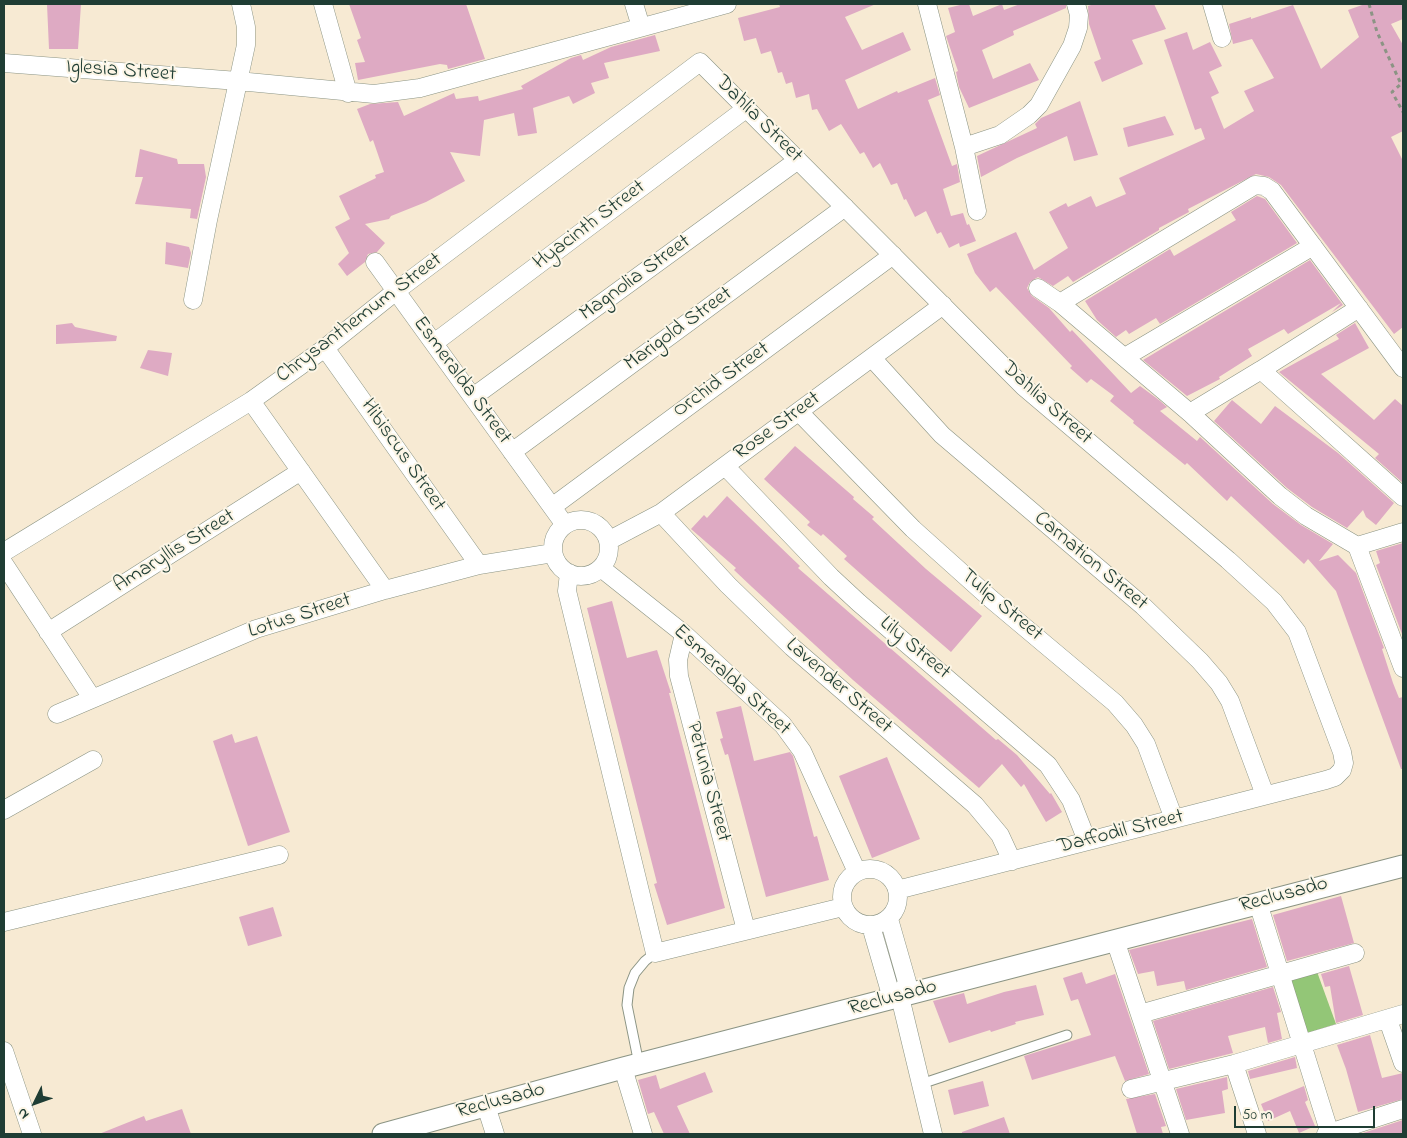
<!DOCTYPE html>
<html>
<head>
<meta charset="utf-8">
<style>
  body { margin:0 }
  #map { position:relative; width:1407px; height:1138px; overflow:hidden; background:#f7ead3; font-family:"Indie Flower",sans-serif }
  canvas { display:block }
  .frame { position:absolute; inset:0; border:5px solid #1f3d34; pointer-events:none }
  .north { position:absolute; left:10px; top:1078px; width:50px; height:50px; -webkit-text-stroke:4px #fcf5e5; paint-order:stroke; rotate:228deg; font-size:14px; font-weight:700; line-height:20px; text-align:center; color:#1f3d34 }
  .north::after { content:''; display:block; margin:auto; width:18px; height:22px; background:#1f3d34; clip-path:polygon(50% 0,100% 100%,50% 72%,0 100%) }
  .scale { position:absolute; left:1234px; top:1106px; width:141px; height:22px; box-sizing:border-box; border:2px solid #1f3d34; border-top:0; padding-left:6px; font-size:15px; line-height:18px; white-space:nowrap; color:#1f3d34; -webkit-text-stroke:4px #fcf5e5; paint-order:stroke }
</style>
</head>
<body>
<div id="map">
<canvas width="1407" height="1138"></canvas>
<div class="frame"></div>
<div class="north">N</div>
<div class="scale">50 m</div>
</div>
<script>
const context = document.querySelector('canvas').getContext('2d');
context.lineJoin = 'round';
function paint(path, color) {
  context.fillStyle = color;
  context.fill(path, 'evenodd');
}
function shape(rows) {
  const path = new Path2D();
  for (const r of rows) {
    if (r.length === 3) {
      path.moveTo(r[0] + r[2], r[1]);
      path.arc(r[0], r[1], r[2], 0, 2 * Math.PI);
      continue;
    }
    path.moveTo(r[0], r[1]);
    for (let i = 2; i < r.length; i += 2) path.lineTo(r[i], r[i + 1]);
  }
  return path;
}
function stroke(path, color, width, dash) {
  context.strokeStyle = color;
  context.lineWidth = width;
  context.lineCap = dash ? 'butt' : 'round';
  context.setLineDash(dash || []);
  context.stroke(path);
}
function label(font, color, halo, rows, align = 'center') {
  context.font = font + ' "Indie Flower",sans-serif';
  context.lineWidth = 4;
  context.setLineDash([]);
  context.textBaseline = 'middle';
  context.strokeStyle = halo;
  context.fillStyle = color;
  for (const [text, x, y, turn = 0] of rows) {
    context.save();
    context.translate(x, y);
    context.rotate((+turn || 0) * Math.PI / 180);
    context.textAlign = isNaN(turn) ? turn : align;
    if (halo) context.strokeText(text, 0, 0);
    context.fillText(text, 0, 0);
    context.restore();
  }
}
const green = shape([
  [1316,969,1336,1024,1304,1034,1285,980]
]);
const building = shape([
  [47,4,81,4,78,49,49,49],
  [349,4,466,4,485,59,448,69,447,65,440,64,358,80,355,63,365,62,357,40,361,38],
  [779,4,876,4,845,17,862,50,903,32,911,50,845,80,858,109,897,91,898,93,935,78,940,95,928,100,952,166,957,164,960,182,943,189,951,216,963,213,967,225,969,224,976,241,960,247,959,243,949,248,941,232,937,234,926,211,915,217,906,199,904,200,897,183,891,185,880,163,873,168,864,152,860,154,841,124,829,131,817,109,812,110,809,94,796,98,792,82,786,84,782,72,778,73,771,51,761,54,756,38,744,41,738,18,780,7],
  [964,4,969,4,973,16,1002,4,1004,10,1020,4,1066,4,1066,8,1013,31,1014,35,982,50,993,79,1030,63,1039,80,969,108,959,87,956,72,958,71,946,36,955,32,948,8],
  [1094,4,1154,4,1166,29,1132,40,1143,64,1102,82,1094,62,1101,59,1089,24,1088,6],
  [1365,4,1403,4,1403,19,1391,24,1403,45,1403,131,1391,137,1403,161,1403,327,1394,334,1281,185,1269,177,1256,174,1188,209,1189,212,1159,228,1159,230,1073,282,1068,276,1053,286,1038,277,1030,282,1027,288,1032,296,1049,308,1070,332,1072,330,1131,393,1140,386,1159,400,1167,407,1160,411,1197,441,1200,437,1273,504,1301,525,1333,544,1319,561,1338,555,1356,573,1384,648,1382,649,1393,683,1399,698,1403,697,1403,769,1401,769,1336,591,1308,559,1304,564,1231,496,1227,501,1187,463,1185,465,1133,423,1134,421,1110,401,1114,396,1091,379,1087,383,1070,368,1072,366,996,287,990,292,975,273,967,254,1016,232,1034,270,1068,248,1049,212,1066,203,1068,207,1091,196,1096,207,1126,194,1119,178,1205,139,1201,128,1195,130,1164,40,1187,32,1193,50,1210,42,1222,66,1209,72,1219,93,1211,97,1224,129,1254,111,1244,91,1274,78,1252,39,1233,44,1229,24,1251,17,1251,19,1293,5,1321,69,1359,37,1348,10],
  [655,35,660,51,604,63,609,78,591,83,595,93,573,104,569,96,533,108,537,133,518,136,514,113,484,120,480,156,450,152,465,181,426,202,391,216,389,219,365,224,385,243,377,252,368,254,365,262,347,276,338,264,349,253,335,227,350,219,339,196,376,178,375,175,384,172,373,140,370,142,357,109,370,104,398,102,404,116,454,93,456,99,478,96,479,101,523,89,521,86,571,58,581,55,583,60,611,47],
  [1080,101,1098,155,1074,161,1067,136,1017,158,981,177,977,156,1037,128,1035,124,1041,118],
  [1165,116,1174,135,1128,147,1123,128],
  [140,149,177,159,178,164,204,164,206,177,197,219,190,218,191,209,135,204,143,177,135,177],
  [1257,196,1265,199,1297,243,1160,324,1156,318,1129,334,1126,330,1116,337,1097,320,1085,301,1170,249,1174,256,1236,220,1231,212],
  [166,242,189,247,191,253,188,268,165,264],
  [1310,260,1343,305,1332,312,1341,303,1288,334,1284,329,1248,349,1252,356,1219,377,1220,379,1187,396,1143,360],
  [72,323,75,327,117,336,116,341,56,344,56,325],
  [1355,323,1369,348,1321,374,1374,420,1395,399,1403,406,1403,483,1375,458,1379,454,1279,372,1339,339,1336,335],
  [148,350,172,353,168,376,140,368],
  [1232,400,1261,424,1275,406,1338,453,1394,503,1376,525,1366,517,1363,510,1347,528,1312,507,1287,488,1214,421],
  [795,446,854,497,853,499,874,517,872,519,926,569,982,616,951,652,870,582,844,559,847,556,823,534,821,536,807,525,810,522,764,479],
  [727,496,800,566,798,568,996,740,998,739,1017,755,1050,794,1051,793,1062,812,1046,822,1024,784,1021,787,1002,764,979,788,853,680,752,587,734,570,736,568,691,529,704,515,707,518],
  [1403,543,1403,633,1402,634,1376,565,1380,563,1376,551],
  [612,601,627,658,657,650,671,693,669,693,725,908,667,925,654,884,657,883,587,608],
  [741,706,754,761,790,752,793,756,814,837,817,836,829,880,766,897,728,754,725,755,720,739,723,738,716,712],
  [232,734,235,743,257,736,290,832,248,846,213,741],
  [887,757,920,839,872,858,839,776],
  [1341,896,1354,943,1287,961,1273,915],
  [273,907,282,936,248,946,239,917],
  [1252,919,1267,967,1186,990,1184,981,1157,986,1154,971,1138,974,1129,950],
  [1349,966,1363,1015,1336,1023,1330,986,1325,987,1321,974],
  [1082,972,1086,984,1115,974,1149,1074,1125,1081,1115,1056,1032,1080,1024,1056,1091,1035,1078,999,1071,1001,1063,978],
  [1036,985,1044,1015,1015,1022,1016,1024,991,1032,990,1030,949,1043,933,1001,964,993,967,1004,1004,992],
  [1273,987,1281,1012,1277,1013,1282,1039,1268,1043,1265,1027,1228,1036,1233,1053,1169,1069,1153,1021],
  [1370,1035,1382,1078,1403,1073,1403,1099,1358,1112,1346,1069,1337,1045],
  [1295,1057,1297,1068,1250,1079,1248,1071],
  [705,1072,713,1092,677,1106,690,1134,664,1134,654,1112,648,1114,638,1080,656,1075,660,1089],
  [1227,1077,1228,1089,1222,1091,1225,1113,1186,1120,1176,1089],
  [983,1081,989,1106,954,1115,948,1090],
  [1304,1086,1308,1100,1305,1102,1315,1126,1299,1133,1290,1111,1268,1121,1261,1104],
  [1155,1094,1166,1126,1161,1127,1163,1134,1137,1134,1126,1099],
  [182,1109,191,1134,99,1134,144,1116,146,1121],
  [1004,1117,1010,1134,962,1134,962,1132],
  [1403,1120,1403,1134,1364,1134,1363,1133]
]);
const path = shape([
  [1369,4,1377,32,1401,84,1392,92,1403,112]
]);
const service = shape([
  [639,1064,627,1005,629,988,635,973,645,961,655,953],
  [921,1084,1067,1035]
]);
const minor = shape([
  [323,4,348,93],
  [634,4,641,27],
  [927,4,964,147,977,211],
  [1212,4,1222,38],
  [4,63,238,81,374,94,420,88,727,4],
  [964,147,1000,135,1029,115,1039,105,1072,46,1078,28,1079,15,1076,4],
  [375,262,565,525],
  [1038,288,1060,303],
  [193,300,208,220,246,45,246,27,241,4],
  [434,343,747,108],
  [325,348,479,565],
  [1125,357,1313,246],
  [872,358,942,435,1143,606,1200,661,1219,683,1230,701,1265,795],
  [1403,368,1272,191,1264,186,1255,185,1060,303,1190,413,1280,496,1306,516,1357,546,1403,668],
  [1261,370,1359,308],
  [473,397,798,160],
  [251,401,385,590],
  [799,412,913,529,991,599,1115,703,1134,725,1146,744,1174,819],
  [1190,413,1261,370,1403,497],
  [512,452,845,207],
  [725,466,831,577,859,603,1048,765,1071,800,1087,841],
  [552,507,893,255],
  [661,513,728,585,792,647,975,805,1000,835,1012,861],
  [581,548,28],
  [608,541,661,513,943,305],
  [1357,546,1403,532],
  [4,552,251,401,325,348,396,291,700,62,1024,387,1228,560,1274,602,1297,632,1342,752,1344,763,1342,770,1335,777,1326,780,897,890],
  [4,564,92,698],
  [601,568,684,634,783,725,802,751,857,872],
  [569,573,567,591,655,953,843,907],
  [48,632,301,471],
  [684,634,678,660,679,676,746,930],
  [57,714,256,629,385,590,479,565,553,553],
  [4,810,93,760],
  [870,897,28],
  [1258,903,1330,1134],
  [889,919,907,982,900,997,933,1134],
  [4,922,279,855],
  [871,926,889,988,900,997],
  [1115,940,1180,1134],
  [1140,1014,1355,953],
  [1388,1020,1403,1063],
  [4,1051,32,1134],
  [1234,1064,1257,1134],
  [623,1068,643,1134],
  [1131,1089,1234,1064,1403,1014],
  [486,1106,495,1134],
  [1326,1134,1403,1109]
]);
const tertiary = shape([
  [383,1134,623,1068,1403,866]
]);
const streetNames = [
  ["Iglesia Street",121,72,4],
  ["Dahlia Street",758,120,45],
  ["Hyacinth Street",590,226,-37],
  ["Magnolia Street",636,279,-36],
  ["Chrysanthemum Street",360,319,-37],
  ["Marigold Street",679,330,-36],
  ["Esmeralda Street",461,381,54],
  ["Orchid Street",722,381,-36],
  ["Dahlia Street",1046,404,42],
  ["Rose Street",778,427,-36],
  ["Hibiscus Street",402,456,55],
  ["Amaryllis Street",175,552,-32],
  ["Carnation Street",1090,562,40],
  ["Tulip Street",1001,606,40],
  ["Lotus Street",300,617,-18],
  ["Lily Street",914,649,40],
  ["Esmeralda Street",731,681,43],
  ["Lavender Street",838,687,41],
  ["Petunia Street",707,782,75],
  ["Daffodil Street",1121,833,-14],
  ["Reclusado",1284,896,-15],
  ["Reclusado",893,999,-15],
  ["Reclusado",501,1102,-15]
];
paint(green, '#93c677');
paint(building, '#deaac3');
stroke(service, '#8b9484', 11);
stroke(minor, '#8b9484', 19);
stroke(tertiary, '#8b9484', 23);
stroke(path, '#8b9484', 3, [4, 4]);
stroke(service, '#fff', 9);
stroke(minor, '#fff', 18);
stroke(tertiary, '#fff', 21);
label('21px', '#1f3d34', '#fcf5e5', streetNames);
</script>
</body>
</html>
